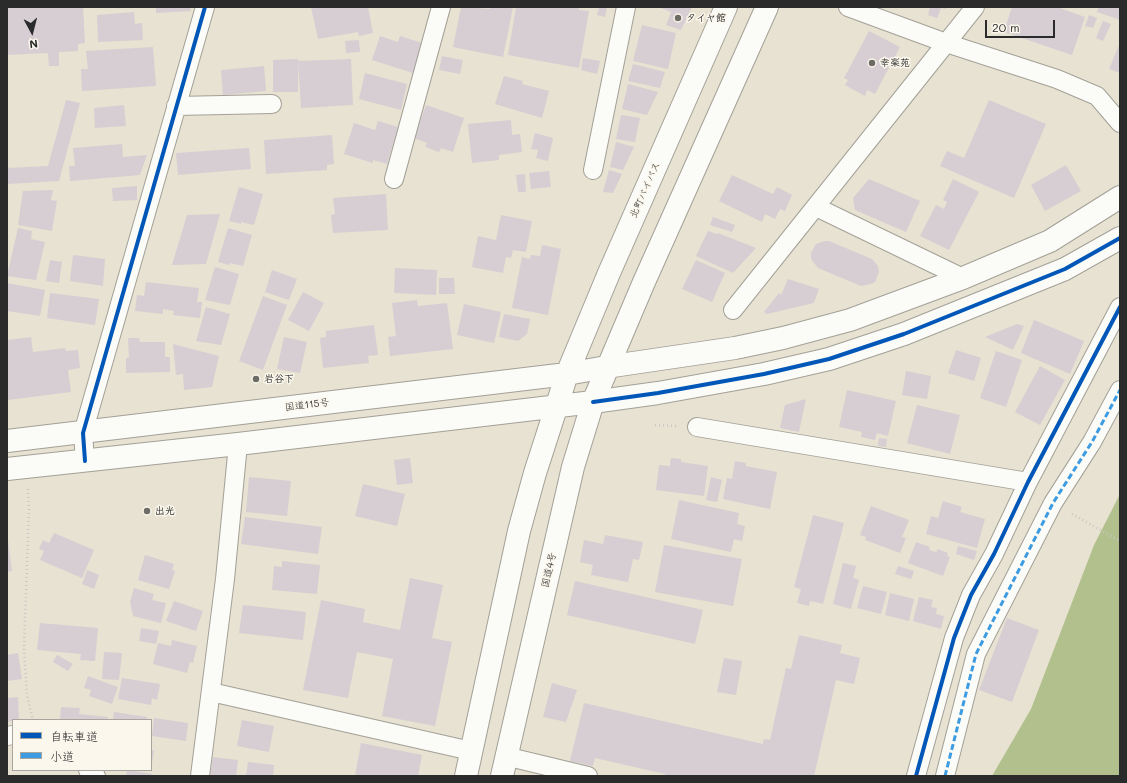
<!DOCTYPE html>
<html>
<head>
<meta charset="utf-8">
<style>
  body { margin:0 }
  #map { position:relative; width:1127px; height:783px; overflow:hidden; background:#e7e2d1; font-family:Mali,"Klee One",sans-serif }
  canvas { display:block }
  .frame { position:absolute; inset:0; border:8px solid #2b2b2b; pointer-events:none }
  .legend { position:absolute; left:12px; top:719px; width:140px; height:52px; box-sizing:border-box; background:#fbf7ec; border:1px solid #a8a59f; margin:0; padding:5px 7px; list-style:none; font-size:12px; color:#2b2b2b }
  .legend li { display:flex; align-items:center; gap:8px; height:20px }
  .legend b { width:20px; border:1px solid #a8a59f }
  .north { position:absolute; left:12px; top:12px; width:40px; height:40px; -webkit-text-stroke:3px #fbf7ec; paint-order:stroke; rotate:173deg; font-size:11px; font-weight:700; line-height:16px; text-align:center; color:#2b2b2b }
  .north::after { content:''; display:block; margin:auto; width:14px; height:18px; background:#2b2b2b; clip-path:polygon(50% 0,100% 100%,50% 72%,0 100%) }
  .scale { position:absolute; left:985px; top:20px; width:70px; height:18px; box-sizing:border-box; border:2px solid #2b2b2b; border-top:0; padding-left:5px; font-size:12px; line-height:14px; white-space:nowrap; color:#2b2b2b; -webkit-text-stroke:3px #fbf7ec; paint-order:stroke }
</style>
</head>
<body>
<div id="map">
<canvas width="1127" height="783"></canvas>
<div class="frame"></div>
<ul class="legend">
<li><b style="height:5px;background:#0057b8"></b>自転車道</li>
<li><b style="height:5px;background:#3d9ce1"></b>小道</li>
</ul>
<div class="north">N</div>
<div class="scale">20 m</div>
</div>
<script>
const context = document.querySelector('canvas').getContext('2d');
context.lineJoin = 'round';
function paint(path, color) {
  context.fillStyle = color;
  context.fill(path, 'evenodd');
}
function shape(rows) {
  const path = new Path2D();
  for (const r of rows) {
    path.moveTo(r[0], r[1]);
    for (let i = 2; i < r.length; i += 2) path.lineTo(r[i], r[i + 1]);
  }
  return path;
}
function stroke(path, color, width, dash) {
  context.strokeStyle = color;
  context.lineWidth = width;
  context.lineCap = dash ? 'butt' : 'round';
  context.setLineDash(dash || []);
  context.stroke(path);
}
function label(font, color, halo, rows, align = 'center') {
  context.font = font + ' Mali,"Klee One",sans-serif';
  context.lineWidth = 3;
  context.setLineDash([]);
  context.textBaseline = 'middle';
  context.strokeStyle = halo;
  context.fillStyle = color;
  for (const [text, x, y, turn = 0] of rows) {
    context.save();
    context.translate(x, y);
    context.rotate((+turn || 0) * Math.PI / 180);
    context.textAlign = isNaN(turn) ? turn : align;
    if (halo) context.strokeText(text, 0, 0);
    context.fillText(text, 0, 0);
    context.restore();
  }
}
const forest = shape([
  [1120,494,1120,776,992,776,1031,709,1094,545]
]);
const building = shape([
  [7,7,83,7,85,43,78,44,78,51,59,52,59,66,49,66,48,53,7,55],
  [156,7,190,7,191,11,156,13],
  [311,7,368,7,373,33,359,36,358,32,318,39],
  [461,7,490,9,491,7,513,7,503,57,453,47],
  [516,7,579,7,579,10,589,11,579,68,508,55],
  [599,7,607,7,605,17,597,15],
  [658,7,692,7,681,30,666,25,671,12],
  [930,7,946,7,946,9,941,8,937,18,928,15],
  [1012,7,1057,7,1085,17,1072,55,1004,32],
  [1099,7,1120,7,1120,20,1097,12],
  [134,12,135,24,142,23,143,40,98,42,97,15],
  [1089,15,1097,18,1093,28,1085,26],
  [1103,21,1111,24,1103,41,1096,38],
  [642,25,676,33,668,69,633,61],
  [869,31,900,47,875,94,867,90,865,96,845,85,848,80,844,78],
  [380,36,398,42,400,36,422,43,413,73,372,60],
  [359,40,360,52,346,53,345,41],
  [1120,43,1120,73,1109,69],
  [153,47,156,86,82,91,81,69,88,69,86,51],
  [442,56,463,60,460,74,439,70],
  [583,58,600,61,597,74,581,70],
  [298,59,298,92,273,92,273,60],
  [351,59,353,105,301,108,298,61],
  [633,64,665,72,660,88,628,81],
  [264,66,266,91,223,95,221,70],
  [365,73,407,84,401,110,359,99],
  [504,76,523,81,522,84,549,91,542,118,495,104],
  [628,84,658,92,647,115,622,109],
  [66,100,80,103,59,181,7,184,7,168,48,166],
  [989,100,1046,124,1014,198,940,166,947,151,964,158],
  [124,105,126,126,95,128,94,108],
  [426,105,464,118,453,152,441,148,439,152,425,147,427,143,414,138],
  [621,115,640,118,635,142,616,139],
  [511,120,512,135,520,134,522,152,499,155,499,160,472,163,468,124],
  [378,121,398,127,387,164,373,160,373,163,344,154,354,123,375,130],
  [535,133,553,138,548,161,536,158,538,150,531,149],
  [332,135,334,164,327,165,327,170,266,174,264,140],
  [616,142,634,147,623,170,610,167],
  [122,144,123,157,147,155,140,175,70,181,69,166,75,166,73,148],
  [249,148,251,169,178,175,176,153],
  [1066,165,1081,191,1045,211,1031,185],
  [609,170,622,174,613,193,603,192],
  [549,171,551,187,531,189,529,173],
  [525,174,526,192,518,192,516,175],
  [732,175,773,194,777,187,792,195,785,211,780,209,775,219,765,214,762,222,719,201],
  [869,179,920,201,906,232,855,210,853,198],
  [953,179,979,192,949,250,920,236,936,205,944,209,947,202,943,200],
  [137,186,137,200,113,201,112,188],
  [239,187,263,194,254,225,241,222,241,224,229,221],
  [53,190,51,200,57,201,52,231,18,225,23,191],
  [386,194,388,230,333,233,331,215,335,214,333,198],
  [220,214,206,264,172,265,187,215],
  [501,215,532,221,526,252,513,250,511,258,506,257,503,273,472,267,478,236,496,240],
  [713,217,735,225,732,232,710,225],
  [18,228,32,231,31,239,45,242,36,280,7,276],
  [228,228,252,235,243,266,230,263,229,265,218,262],
  [708,231,717,234,718,233,756,248,733,273,696,256],
  [825,241,829,241,872,259,878,266,879,272,875,282,871,284,861,286,818,268,811,259,811,253,816,244],
  [542,245,561,249,548,315,512,308,522,257,530,259,531,255,540,256],
  [73,255,105,259,103,286,70,281],
  [50,260,62,262,59,283,46,281],
  [696,260,725,273,712,302,682,289],
  [215,267,239,274,230,305,205,300],
  [395,268,437,270,436,295,394,293],
  [272,270,297,279,289,300,265,292],
  [439,278,454,278,455,294,439,294],
  [788,279,819,289,814,303,767,314,764,312,779,293,781,295],
  [146,282,199,288,197,302,202,302,200,318,173,315,174,311,163,309,163,314,135,311,137,295,144,296],
  [7,283,45,290,40,316,7,311],
  [303,292,324,303,309,331,288,320],
  [50,293,99,299,95,325,47,318],
  [263,296,287,305,263,370,239,361],
  [417,300,418,306,447,303,453,349,390,356,388,337,396,336,392,303],
  [464,304,501,312,494,343,457,335],
  [206,307,230,314,221,345,196,341],
  [504,314,530,319,527,334,518,341,499,337],
  [1034,320,1084,341,1070,374,1021,353],
  [1017,324,1024,326,1013,350,985,337],
  [374,325,378,355,368,356,369,363,323,368,320,338,326,337,326,331],
  [31,337,33,352,65,348,66,351,78,350,80,368,68,370,71,392,8,400,7,340],
  [284,337,307,342,300,373,277,369],
  [128,338,139,338,140,342,165,342,165,357,170,357,170,372,126,373,126,358,129,358],
  [173,344,219,356,212,387,184,390,183,374,176,375],
  [956,350,981,358,974,381,948,373],
  [996,351,1022,360,1006,407,980,398],
  [1040,366,1065,380,1040,425,1015,412],
  [906,371,931,376,927,399,902,395],
  [847,390,896,401,888,436,877,433,875,440,861,437,862,432,839,427],
  [806,399,799,432,780,428,785,405],
  [917,405,960,415,950,454,907,443],
  [879,438,887,439,886,447,878,446],
  [410,458,413,483,397,485,394,460],
  [671,458,681,459,681,462,708,466,704,496,656,490,659,465,670,466],
  [735,461,746,463,746,466,777,472,770,509,723,499,727,478,732,479],
  [249,477,291,481,287,516,246,512],
  [711,477,722,480,717,502,706,500],
  [363,484,405,494,397,526,355,516],
  [679,500,739,513,737,524,745,526,742,541,734,539,731,552,671,539],
  [943,501,962,507,960,512,985,519,977,548,926,534,931,516,938,518],
  [871,506,909,520,902,537,906,538,900,553,865,540,866,537,860,535],
  [813,515,844,523,823,604,810,601,809,606,797,603,801,589,794,587],
  [245,517,322,527,318,554,241,544],
  [7,533,12,571,7,572],
  [54,533,94,550,82,578,40,560,44,551,39,549,43,540,49,543],
  [605,535,643,542,639,560,633,559,628,582,591,575,593,565,580,562,584,540,603,544],
  [916,542,930,547,929,550,936,552,938,549,948,553,947,556,950,557,943,576,908,563],
  [664,545,742,559,733,606,655,592],
  [958,546,977,551,974,560,956,554],
  [145,555,174,564,172,570,175,571,169,589,138,580],
  [282,561,320,565,317,594,272,590,274,566,282,567],
  [843,563,856,566,853,578,859,580,851,609,833,604],
  [898,566,914,571,911,579,895,574],
  [87,570,99,575,94,589,82,584],
  [410,578,443,585,432,638,452,642,435,726,382,716,393,659,357,652,348,698,303,690,321,600,365,609,363,622,400,630],
  [575,581,703,610,695,644,567,615],
  [863,586,887,592,881,614,857,608],
  [134,588,154,594,152,600,166,603,161,623,133,616,130,602],
  [890,593,914,599,909,621,885,615],
  [919,597,933,600,931,607,937,608,936,614,944,616,941,629,913,621],
  [174,601,203,611,196,631,166,621],
  [243,605,306,612,303,640,239,633],
  [1007,618,1039,630,1012,702,979,690],
  [40,623,98,628,95,661,80,660,81,654,37,650],
  [141,628,159,631,156,644,139,641],
  [799,635,842,645,840,653,860,658,854,684,836,680,814,776,665,776,665,774,595,758,593,766,570,761,584,703,763,744,764,739,770,740,786,668,791,669],
  [172,640,197,646,193,663,190,662,187,673,153,664,158,643,171,646],
  [104,652,122,653,119,680,102,679],
  [18,653,22,679,7,681,7,655],
  [57,655,73,664,68,671,53,662],
  [724,658,742,661,736,695,717,692],
  [88,676,118,687,112,704,89,696,91,690,84,688],
  [122,678,160,684,157,700,152,698,151,705,118,699],
  [552,683,577,690,566,722,543,717],
  [18,697,19,720,7,722,7,698],
  [61,707,80,708,79,714,108,717,107,720,60,720],
  [114,712,147,717,147,720,113,720],
  [154,718,188,723,186,741,152,736],
  [242,720,274,726,269,752,237,746],
  [361,743,422,755,418,776,355,776],
  [151,750,154,751,152,763,151,763],
  [213,757,238,760,236,776,210,776],
  [248,762,274,765,273,776,246,776],
  [127,770,152,774,152,776,126,776]
]);
const path = shape([
  [655,425,676,426],
  [28,489,29,509,24,648,27,696,33,720],
  [1072,514,1120,541]
]);
const street = shape([
  [848,7,946,43,1057,79,1097,96,1120,123],
  [176,106,272,104],
  [593,170,626,7],
  [394,179,441,7],
  [816,207,963,278],
  [733,310,975,7],
  [697,427,1028,482],
  [85,461,83,433,205,7],
  [211,692,471,751],
  [7,736,13,735],
  [505,756,588,776],
  [88,770,96,776],
  [200,776,225,579,238,444],
  [916,776,954,638,971,595,994,554,1028,482,1120,307],
  [945,776,976,654,1053,503,1092,442,1120,390]
]);
const secondary = shape([
  [606,367,735,348,783,338,850,320,963,278,1050,241,1120,197],
  [593,402,658,393,764,374,829,359,904,334,1065,269,1120,238]
]);
const highway = shape([
  [7,441,567,374,606,367],
  [7,469,238,444,593,402],
  [466,776,519,531,535,473,567,374,609,273,726,7],
  [502,776,573,467,593,402,644,282,767,7]
]);
const quiet = shape([
  [945,776,976,654,1053,503,1092,442,1120,390]
]);
const cycleway = shape([
  [593,402,658,393,764,374,829,359,904,334,1065,269,1120,238],
  [85,461,83,433,205,7],
  [916,776,954,638,971,595,994,554,1028,482,1120,307]
]);
const markers = [
  [678,18,4,"#6d6b65"],
  [872,63,4,"#6d6b65"],
  [256,379,4,"#6d6b65"],
  [147,511,4,"#6d6b65"]
];
const poiNames = [
  ["タイヤ館",686,18],
  ["幸楽苑",880,63],
  ["岩谷下",264,379],
  ["出光",155,511]
];
const streetNames = [
  ["北町バイパス",645,190,-66],
  ["国道115号",307,405,-7],
  ["国道4号",549,570,-77]
];
paint(forest, '#b2c08d');
paint(building, '#d6ced3');
stroke(street, '#a3a097', 20);
stroke(secondary, '#a3a097', 24);
stroke(highway, '#a3a097', 24);
stroke(path, '#c9c8c4', 2.5, [1, 3]);
stroke(street, '#fbfbf8', 18);
stroke(secondary, '#fbfbf8', 22);
stroke(highway, '#fbfbf8', 22);
stroke(quiet, '#3d9ce1', 3, [6, 3]);
stroke(cycleway, '#0057b8', 4);
for (const [x, y, r, color] of markers) {
  const dot = new Path2D();
  dot.arc(x, y, r, 0, 2 * Math.PI);
  context.fillStyle = color;
  context.fill(dot);
  stroke(dot, '#fbf7ec', 1.5);
}
label('bold 10px', '#2b2b2b', '#fbf7ec', poiNames, 'left');
label('10px', '#2b2b2b', '#fbf7ec', streetNames);
</script>
</body>
</html>
